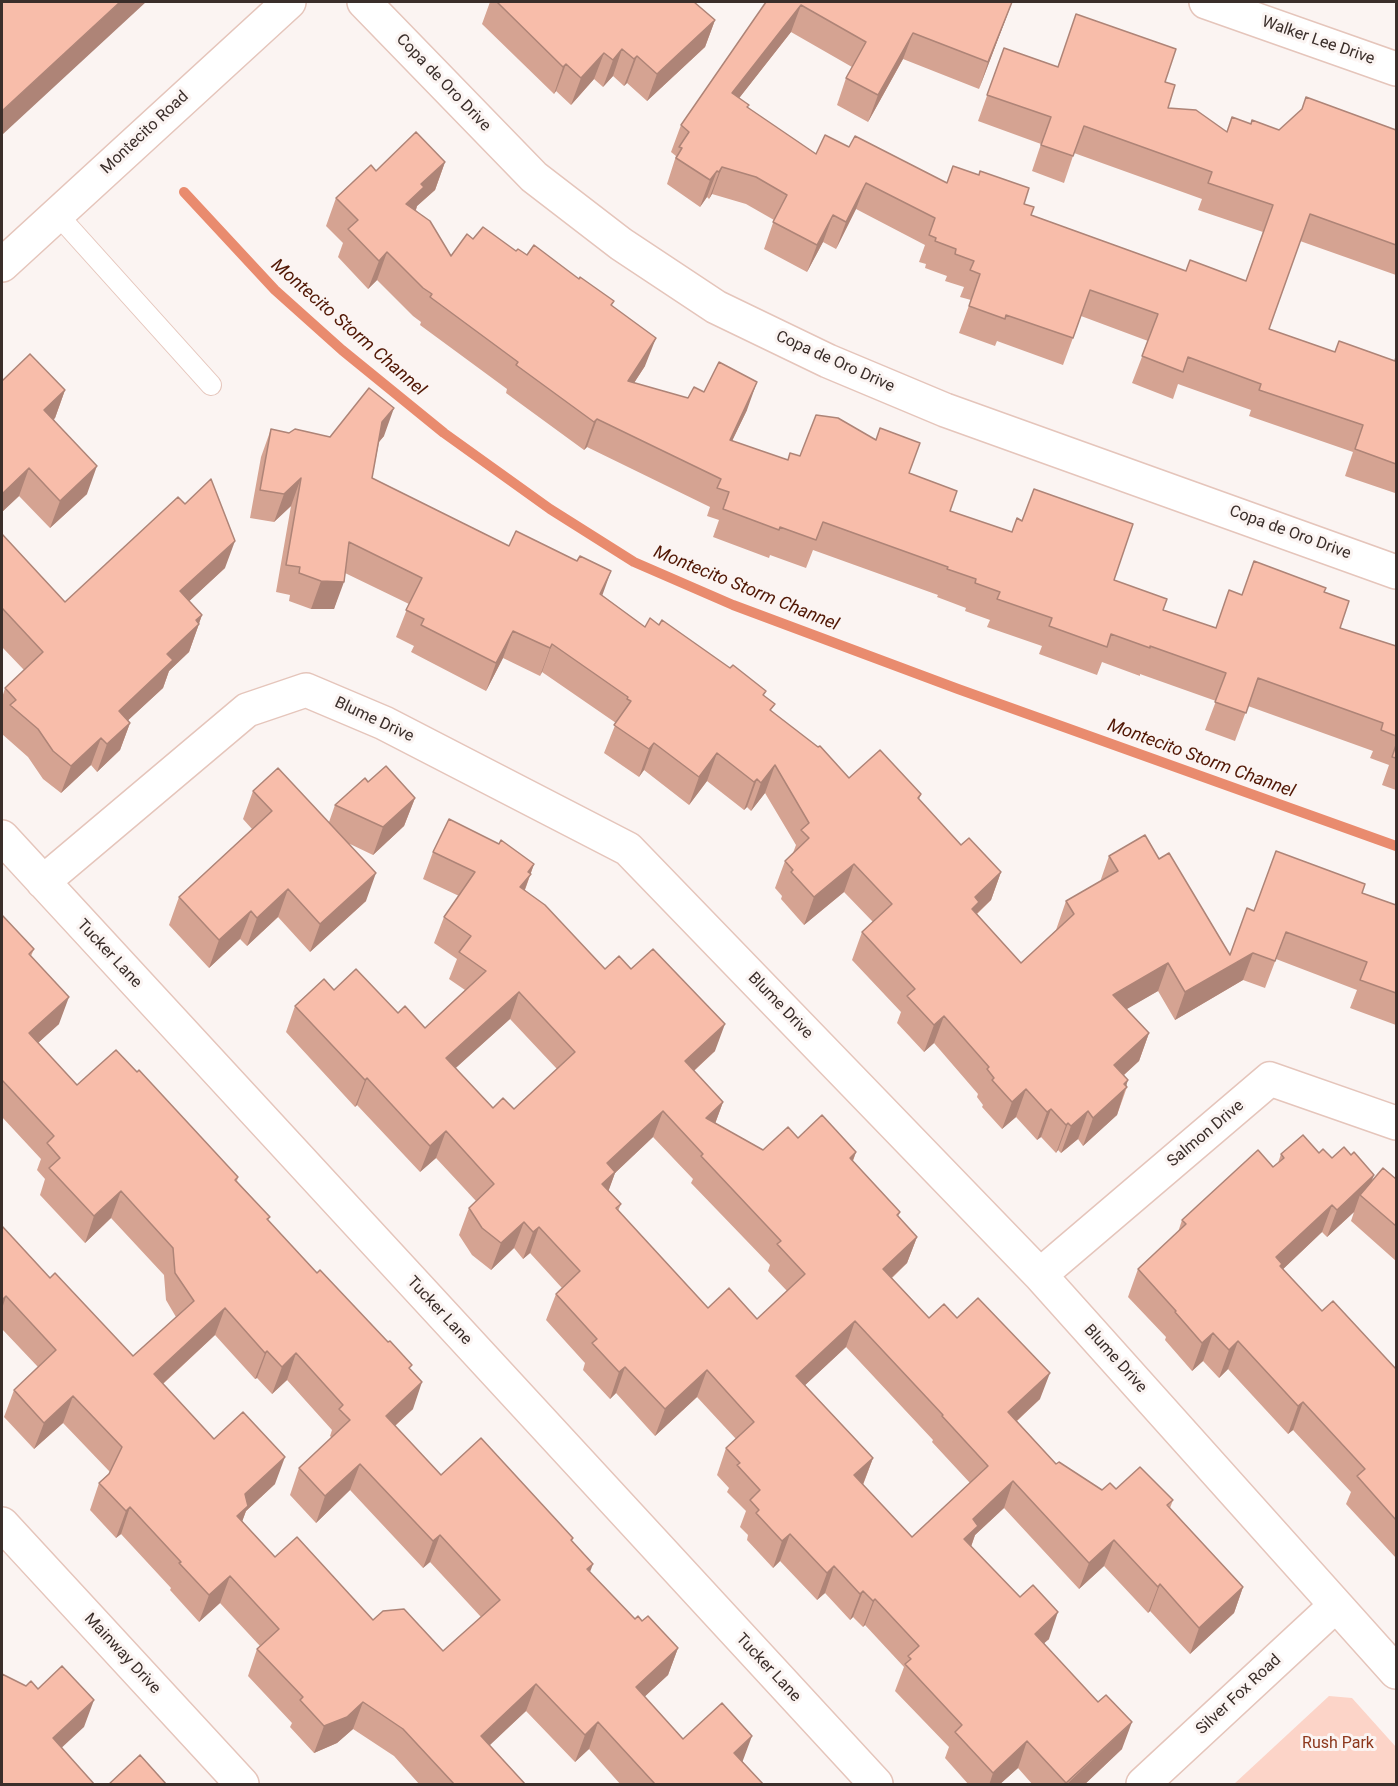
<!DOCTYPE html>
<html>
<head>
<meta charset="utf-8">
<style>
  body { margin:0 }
  #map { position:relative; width:1398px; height:1786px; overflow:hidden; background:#fbf4f2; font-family:Roboto,sans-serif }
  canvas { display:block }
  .frame { position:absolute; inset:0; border:3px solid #3a2e2a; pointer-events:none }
</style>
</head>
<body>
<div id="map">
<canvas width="1398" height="1786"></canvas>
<div class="frame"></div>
</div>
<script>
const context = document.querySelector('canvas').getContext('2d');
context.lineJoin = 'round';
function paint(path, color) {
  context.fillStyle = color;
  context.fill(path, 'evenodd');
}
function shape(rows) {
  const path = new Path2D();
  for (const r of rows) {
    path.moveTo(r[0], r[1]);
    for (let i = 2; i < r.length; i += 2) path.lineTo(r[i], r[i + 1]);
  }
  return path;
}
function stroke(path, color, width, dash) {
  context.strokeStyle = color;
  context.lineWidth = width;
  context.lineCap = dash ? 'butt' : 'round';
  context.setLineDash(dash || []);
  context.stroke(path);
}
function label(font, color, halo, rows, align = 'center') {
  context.font = font + ' Roboto,sans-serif';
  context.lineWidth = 6;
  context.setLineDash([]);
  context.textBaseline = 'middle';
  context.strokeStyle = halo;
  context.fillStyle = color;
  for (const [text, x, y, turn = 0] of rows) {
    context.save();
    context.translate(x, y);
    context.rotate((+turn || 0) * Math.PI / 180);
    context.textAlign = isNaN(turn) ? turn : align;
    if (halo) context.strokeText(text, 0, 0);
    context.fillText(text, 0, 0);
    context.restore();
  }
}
const green = shape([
  [1329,1696,1352,1698,1396,1747,1396,1784,1234,1784]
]);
const stream = shape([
  [184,192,275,290,342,350,444,433,550,509,634,562,733,605,958,689,1396,846]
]);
const service = shape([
  [57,214,211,385]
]);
const minor = shape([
  [1206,2,1396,69],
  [2,837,876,1784],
  [43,882,247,710,306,690,384,723,628,849,1040,1275,1396,1672],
  [1040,1275,1270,1079,1396,1123],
  [1143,1784,1335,1606]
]);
const tertiary = shape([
  [364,2,534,177,621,244,716,307,828,361,945,410,1396,572],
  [2,265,289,2],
  [2,1524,242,1784]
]);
const wall = shape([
  [490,2,694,2,715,20,705,47,647,101,627,83,624,86,613,76,603,87,594,79,571,105,556,91,554,94,482,24],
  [766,2,1012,2,979,89,903,59,868,122,837,105,846,78,852,67,791,32,739,98,747,108,816,154,849,147,946,182,1024,204,1031,215,1186,271,1246,281,1263,232,1198,210,1202,199,1074,153,1064,183,1032,171,1041,144,978,121,1004,48,1058,67,1165,82,1168,108,1227,132,1251,124,1279,130,1396,130,1396,275,1300,241,1269,329,1335,352,1395,361,1396,357,1396,488,1395,493,1345,476,1353,452,1249,416,1251,410,1178,384,1173,399,1132,383,1148,341,1081,316,1063,365,997,341,995,346,959,333,971,300,960,297,964,287,945,281,947,276,925,268,926,264,919,262,925,245,856,209,836,249,823,242,807,272,764,249,774,220,746,204,712,194,709,199,707,197,700,207,667,184,676,156,671,152,681,125],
  [445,162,435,190,417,206,416,210,451,256,473,239,516,251,527,255,612,306,645,366,634,383,688,398,704,392,747,410,732,441,788,460,800,456,909,473,950,511,1114,580,1163,610,1215,628,1242,595,1324,592,1340,628,1396,646,1396,790,1382,785,1389,765,1370,758,1373,751,1248,706,1235,741,1205,730,1216,701,1140,674,1140,676,1102,662,1097,675,1039,654,1042,646,987,627,990,620,965,611,966,608,937,597,938,595,813,550,806,568,770,555,769,558,713,537,719,520,707,516,710,507,587,447,584,450,506,393,507,389,420,325,421,322,413,316,377,280,368,289,338,257,343,243,326,226,336,198,376,171],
  [2,381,65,390,55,418,54,419,87,494,50,528,19,496,2,512],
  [271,429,289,433,330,437,384,436,379,442,372,478,602,595,645,627,764,695,772,712,849,778,921,794,919,799,961,845,1001,872,991,900,977,914,1021,963,1056,930,1066,901,1100,882,1109,856,1159,859,1230,955,1254,911,1362,893,1396,905,1396,1025,1350,1008,1357,990,1276,959,1265,988,1243,980,1175,1020,1158,991,1126,1009,1149,1033,1139,1061,1124,1075,1127,1087,1117,1115,1083,1146,1078,1139,1061,1153,1058,1150,1056,1153,1041,1137,1037,1140,1016,1117,1002,1129,982,1107,983,1105,977,1097,978,1094,934,1043,924,1052,897,1023,901,1012,852,960,862,932,873,922,844,892,804,925,781,899,782,896,775,888,785,861,793,853,796,845,765,793,751,811,747,807,744,810,707,781,689,805,644,770,639,777,604,753,616,723,542,672,540,676,503,658,486,691,411,652,414,646,396,637,409,604,345,573,334,609,311,609,289,601,290,595,276,592,291,506,274,522,250,518,261,457],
  [2,534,65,602,225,568,189,601,202,615,189,652,169,671,163,688,128,720,130,723,120,750,97,772,91,765,61,793,43,779,28,757,2,734,2,729,3,725,2,723,2,698,5,688,24,670,2,647],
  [368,782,415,798,404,826,373,855,350,844,366,901,310,952,278,917,247,946,240,939,209,968,169,925,179,897,252,829,243,819,253,791,329,822,335,805],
  [433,852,534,864,525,890,605,969,631,969,715,1051,694,1071,723,1102,715,1124,763,1150,798,1138,856,1152,853,1161,900,1212,898,1217,917,1237,907,1263,892,1278,929,1318,957,1318,1040,1399,1017,1421,1056,1464,1102,1490,1116,1489,1173,1500,1170,1508,1243,1587,1234,1613,1190,1654,1150,1611,1148,1613,1104,1566,1079,1589,1004,1508,975,1535,971,1547,1049,1639,1044,1643,1122,1749,1084,1785,1033,1785,1018,1768,999,1785,969,1785,945,1758,949,1747,895,1691,904,1667,865,1625,863,1627,853,1617,850,1620,825,1593,817,1600,780,1561,773,1568,747,1540,748,1535,740,1527,746,1511,727,1492,729,1488,717,1475,726,1448,736,1439,697,1397,655,1436,616,1393,610,1399,583,1370,585,1363,546,1320,556,1294,562,1288,530,1253,523,1259,514,1248,491,1270,472,1255,459,1235,469,1208,476,1201,436,1158,420,1172,357,1105,355,1107,286,1032,295,1006,334,990,398,1013,425,1028,465,990,449,979,457,959,434,943,444,917,459,896,423,879],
  [510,1019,557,1069,514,1109,493,1108,455,1068],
  [653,1137,693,1179,691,1183,770,1265,768,1271,787,1291,757,1319,708,1308,618,1211,621,1204,608,1191,615,1173],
  [846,1347,933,1440,932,1442,970,1483,912,1537,863,1485,873,1458,805,1385],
  [2,915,34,949,31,956,59,1024,38,1043,77,1085,238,1177,237,1181,270,1217,268,1221,317,1273,410,1369,413,1409,395,1426,441,1475,573,1538,572,1541,590,1572,635,1619,642,1621,678,1648,668,1675,644,1697,683,1739,743,1762,764,1785,621,1785,589,1749,575,1762,526,1711,489,1745,526,1785,420,1785,394,1756,353,1729,337,1743,314,1753,290,1727,292,1723,248,1676,257,1649,260,1646,220,1603,199,1622,170,1590,171,1588,121,1534,116,1538,90,1510,99,1483,110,1472,63,1423,34,1449,4,1417,14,1390,38,1367,2,1329,2,1226,50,1278,133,1356,176,1317,166,1300,164,1275,111,1218,85,1243,40,1195,45,1179,37,1170,41,1159,2,1117],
  [215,1335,255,1379,257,1378,272,1394,287,1380,332,1430,330,1436,332,1438,299,1468,290,1495,316,1523,350,1490,423,1568,430,1562,481,1617,443,1651,373,1620,275,1557,242,1521,246,1511,275,1484,214,1439,163,1384],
  [1319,1153,1332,1158,1372,1181,1396,1179,1396,1261,1351,1221,1354,1212,1327,1237,1322,1232,1283,1269,1322,1311,1396,1369,1396,1558,1346,1504,1351,1492,1293,1430,1288,1434,1228,1369,1219,1378,1203,1361,1192,1371,1165,1340,1166,1337,1128,1297,1138,1269,1178,1232,1182,1220,1273,1167,1278,1163,1281,1154]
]);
const shadedWall = shape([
  [120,2,146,2,2,135,2,111],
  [1012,2,1005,21,979,89,988,62],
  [801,5,791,32,722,120,732,93],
  [715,20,705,47,647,101,657,74],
  [913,33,903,59,868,122,878,95],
  [622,49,613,76,603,87,613,60],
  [604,53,594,79,571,105,581,78],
  [637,56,627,83,624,86,634,59],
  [566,64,556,91,554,94,563,67],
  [445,162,435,190,417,206,414,215,406,204,421,184],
  [722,167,712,194,709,199,719,172],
  [717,171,707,197,700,207,710,180],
  [866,183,856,209,836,249,846,222],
  [833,215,823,242,807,272,817,245],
  [387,252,377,280,368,289,379,261],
  [656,338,645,366,617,409,628,381],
  [757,382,747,410,719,468,730,440],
  [65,390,55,418,34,437,44,410],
  [394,408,384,436,372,450,382,422],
  [597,419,587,447,584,450,594,422],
  [97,466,87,494,50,528,60,501],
  [29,468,19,496,2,512,2,494],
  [301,478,291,506,274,522,284,494],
  [235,541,225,568,170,619,180,591],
  [611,571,601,599,600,594],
  [321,581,344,582,334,609,311,609],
  [202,615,198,626,199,624,189,652,169,671,163,688,109,738,119,711,196,620],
  [513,631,503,658,486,691,496,663],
  [552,644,542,672,540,676,550,648],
  [130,723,120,750,97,772,107,744],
  [101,738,91,765,61,793,71,766],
  [654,743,644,770,639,777,649,749],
  [717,753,707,781,689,805,699,777],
  [775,765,765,793,751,811,761,783],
  [757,779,747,807,744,810,754,782],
  [415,798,404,826,373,855,383,827],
  [534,864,521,900,520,887,528,872],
  [854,864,844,892,804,925,814,897],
  [1001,872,991,900,974,916,962,936,975,897],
  [376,873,366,901,310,952,320,924],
  [288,889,278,917,247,946,257,918],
  [251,911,240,939,209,968,219,940],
  [1253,953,1243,980,1175,1020,1185,992],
  [1168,963,1158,991,1103,1023,1113,995],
  [519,992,510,1019,437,1085,446,1058],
  [69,997,59,1024,19,1060,29,1033],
  [944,1016,934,1043,924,1052,934,1025],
  [725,1024,715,1051,675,1088,685,1061],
  [1149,1033,1139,1061,1104,1093,1114,1065],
  [367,1078,357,1105,355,1107,365,1080],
  [1128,1080,1117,1115,1083,1146,1093,1118],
  [1026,1089,1016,1117,1002,1129,1012,1102],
  [723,1102,713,1129,706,1118],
  [1051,1109,1041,1137,1037,1140,1047,1112],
  [663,1111,653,1137,615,1173,606,1198,592,1210,607,1163],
  [1088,1111,1078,1139,1061,1153,1071,1126],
  [1068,1123,1058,1150,1056,1153,1066,1125],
  [446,1131,436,1158,420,1172,430,1146],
  [856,1152,846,1178,850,1158],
  [1374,1175,1365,1199,1360,1195,1354,1212,1327,1237,1337,1210],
  [121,1191,111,1218,85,1243,94,1216],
  [1332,1205,1322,1232,1279,1273,1276,1257],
  [524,1222,514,1248,491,1270,501,1243],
  [539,1227,530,1253,523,1259,533,1232],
  [917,1237,907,1263,873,1295,883,1269],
  [6,1296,2,1309,2,1300],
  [225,1308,215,1335,144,1401,154,1374],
  [855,1321,846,1347,787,1402,796,1376],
  [1213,1333,1203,1361,1192,1371,1202,1343],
  [1238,1341,1228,1369,1219,1378,1229,1350],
  [267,1351,257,1378,255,1379,265,1353],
  [296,1353,287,1380,272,1394,282,1367],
  [625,1367,616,1393,610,1399,619,1372],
  [707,1370,697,1397,655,1436,665,1409],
  [1050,1373,1040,1399,998,1438,1008,1412],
  [422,1382,413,1409,376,1443,386,1416],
  [73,1396,63,1423,34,1449,44,1423],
  [1303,1402,1293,1430,1288,1434,1298,1406],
  [285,1457,275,1484,246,1511,238,1533,227,1543,245,1494],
  [873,1458,863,1484,844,1502,854,1475],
  [360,1464,350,1490,316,1523,325,1496],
  [1013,1481,1004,1508,975,1535,969,1552,964,1539,973,1519],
  [130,1507,121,1534,116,1538,126,1511],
  [790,1534,780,1561,773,1568,782,1541],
  [440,1535,430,1562,423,1568,433,1541],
  [1114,1540,1104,1566,1079,1589,1089,1563],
  [593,1564,583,1591,587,1569],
  [834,1566,825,1593,817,1600,827,1573],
  [230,1576,220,1603,199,1622,209,1595],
  [1160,1584,1150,1611,1148,1613,1158,1587],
  [1243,1587,1234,1613,1190,1654,1199,1628],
  [863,1591,853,1617,850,1620,860,1594],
  [875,1599,865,1625,863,1627,873,1601],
  [1058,1612,1049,1639,1025,1660,1035,1634],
  [678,1648,668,1675,626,1714,636,1687],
  [536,1684,526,1711,471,1763,481,1736],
  [94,1700,84,1727,43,1765,53,1738],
  [363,1702,353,1729,337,1743,314,1753,324,1726],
  [598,1722,589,1749,575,1762,585,1735],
  [1132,1722,1122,1749,1084,1785,1066,1785],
  [752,1736,742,1763,734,1753],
  [1027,1741,1018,1768,999,1785,989,1785,993,1773]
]);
const building = shape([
  [2,2,120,2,2,111,2,2],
  [497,2,694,2,715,20,657,74,637,56,634,59,622,49,613,60,604,53,581,78,566,64,563,67,497,2],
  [766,2,1012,2,988,62,913,33,878,95,846,78,866,42,801,5,732,93,749,105,747,107,816,154,825,135,849,147,855,136,947,183,953,166,979,175,980,171,1029,188,1024,204,1034,207,1031,215,1186,271,1190,260,1246,281,1273,205,1208,183,1212,172,1084,126,1073,156,1041,145,1051,117,987,95,1004,48,1058,67,1076,14,1176,49,1165,82,1175,85,1168,108,1196,110,1227,132,1232,117,1251,124,1252,120,1279,130,1302,109,1306,97,1396,130,1396,245,1310,214,1269,329,1335,352,1339,341,1395,361,1396,357,1396,464,1355,449,1363,425,1259,390,1261,384,1188,357,1183,372,1142,356,1158,314,1090,290,1073,338,1006,315,1005,319,969,306,980,274,970,270,974,261,955,254,956,249,935,241,936,238,929,235,935,218,866,183,846,222,833,215,817,245,773,222,787,195,756,177,722,167,719,172,717,171,710,180,676,158,682,148,679,147,689,132,681,125,766,2],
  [416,132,445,162,421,184,424,187,406,204,430,221,451,256,467,234,473,239,483,227,516,251,518,249,527,255,534,245,579,279,580,277,614,301,611,305,656,338,628,381,688,398,694,387,704,392,719,362,757,382,730,440,788,460,790,453,800,456,816,415,838,418,876,440,880,428,920,443,909,473,957,491,950,511,1012,532,1017,518,1022,521,1034,489,1133,524,1114,580,1167,599,1163,610,1216,628,1229,590,1242,595,1254,561,1326,588,1324,592,1349,601,1340,628,1396,646,1396,736,1381,730,1383,723,1258,678,1246,713,1215,702,1226,673,1150,646,1150,648,1111,634,1107,647,1049,626,1052,618,997,599,1000,592,975,583,976,579,947,569,948,567,823,522,816,540,780,527,779,530,723,509,729,492,717,488,721,479,597,419,594,422,516,365,518,362,430,297,432,294,423,288,387,252,379,261,348,229,358,220,336,198,371,165,376,171,416,132],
  [30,354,65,390,44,410,97,466,60,501,29,468,2,494,2,381,30,354],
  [369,388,394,408,382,422,372,478,509,546,516,531,577,561,580,556,611,571,600,594,645,627,650,618,659,625,662,620,730,668,733,665,766,691,763,695,775,704,770,710,818,747,820,746,849,778,880,750,921,794,918,798,961,845,969,838,1001,872,975,897,979,902,972,909,1021,963,1074,914,1066,901,1118,871,1109,856,1145,835,1159,859,1169,853,1230,955,1247,908,1254,911,1276,851,1365,884,1362,893,1396,905,1396,993,1360,980,1367,962,1286,932,1275,961,1253,953,1185,992,1168,963,1113,995,1149,1033,1114,1065,1128,1080,1124,1084,1127,1087,1093,1118,1088,1111,1071,1126,1068,1123,1066,1125,1051,1109,1047,1112,1026,1089,1012,1102,992,1080,994,1078,987,1069,989,1067,944,1016,934,1025,907,996,915,989,862,932,892,904,854,864,814,897,791,872,793,870,785,861,809,838,801,830,809,823,775,765,761,783,757,779,754,782,717,753,699,777,654,743,649,749,614,725,631,701,627,699,628,697,552,644,550,648,513,631,496,663,488,659,421,625,424,619,406,610,422,578,349,542,344,582,321,581,299,573,300,567,286,565,301,478,284,494,260,490,271,429,289,433,295,429,330,437,369,388],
  [211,479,235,541,180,591,202,615,196,620,199,624,167,654,173,660,119,711,130,723,107,744,101,738,71,766,53,751,38,729,10,705,16,700,5,688,43,652,2,608,2,534,65,602,178,497,185,504,211,479],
  [1396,745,1396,758,1392,757,1396,745],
  [386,766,415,798,383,827,335,805,365,778,368,782,386,766],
  [278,768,376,873,320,924,288,889,257,918,251,911,219,940,179,897,272,811,253,791,278,768],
  [449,819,499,844,501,840,534,864,528,872,531,874,520,887,545,905,605,969,619,956,631,969,653,949,725,1024,685,1061,723,1102,706,1118,763,1150,788,1127,798,1138,822,1115,856,1152,850,1158,900,1212,897,1215,917,1237,883,1269,929,1318,944,1304,957,1318,978,1298,1050,1373,1008,1412,1056,1464,1059,1462,1102,1490,1110,1483,1116,1489,1140,1467,1173,1500,1167,1505,1243,1587,1199,1628,1160,1584,1158,1587,1114,1540,1089,1563,1013,1481,973,1519,978,1526,964,1539,1020,1597,1033,1585,1058,1612,1035,1634,1098,1702,1106,1695,1132,1722,1066,1783,1027,1741,993,1773,955,1732,962,1725,905,1664,911,1659,908,1656,919,1646,875,1599,873,1601,863,1591,860,1594,834,1566,827,1573,790,1534,782,1541,756,1513,759,1510,750,1500,760,1490,737,1465,740,1463,726,1448,754,1422,707,1370,665,1409,625,1367,619,1372,592,1343,597,1339,556,1294,580,1271,539,1227,533,1232,524,1222,501,1243,482,1228,469,1208,494,1184,446,1131,430,1146,367,1078,365,1080,295,1006,324,979,334,990,356,969,398,1013,405,1006,425,1028,486,971,459,952,471,936,444,917,475,872,433,852,449,819],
  [519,992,575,1052,514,1109,503,1098,493,1108,446,1058,519,992],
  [663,1111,703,1154,701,1156,781,1241,777,1244,805,1274,757,1319,729,1288,708,1308,616,1208,621,1204,602,1184,615,1172,607,1163,663,1111],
  [855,1321,943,1415,942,1416,988,1466,912,1537,854,1475,873,1458,796,1376,855,1321],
  [2,915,34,949,29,954,69,997,29,1033,77,1085,116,1050,137,1072,139,1070,238,1177,235,1180,270,1217,267,1219,317,1273,320,1270,388,1342,390,1341,412,1365,409,1368,422,1382,386,1416,441,1475,481,1438,573,1538,571,1540,593,1564,587,1569,635,1619,638,1616,642,1621,648,1616,678,1648,636,1687,683,1739,722,1703,752,1736,734,1753,764,1785,654,1785,655,1784,598,1722,585,1735,536,1684,481,1736,526,1785,455,1785,403,1729,363,1702,347,1717,324,1726,300,1700,303,1697,257,1649,279,1629,230,1576,209,1595,179,1563,181,1562,130,1507,126,1511,99,1483,109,1474,122,1447,73,1396,44,1423,14,1390,56,1350,6,1296,2,1300,2,1226,50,1278,55,1273,133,1356,194,1301,175,1273,173,1248,121,1191,94,1216,49,1168,60,1158,47,1143,54,1136,2,1080,2,915],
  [225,1308,265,1353,267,1351,282,1367,296,1353,343,1405,339,1409,350,1420,299,1468,325,1496,360,1464,433,1541,440,1535,500,1600,443,1651,404,1609,383,1611,373,1620,297,1537,275,1557,237,1516,248,1506,245,1494,285,1457,243,1412,214,1439,154,1374,225,1308],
  [1303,1135,1319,1153,1323,1149,1332,1158,1344,1147,1351,1155,1354,1152,1374,1175,1337,1210,1332,1205,1276,1257,1282,1264,1280,1266,1322,1311,1333,1301,1396,1369,1396,1520,1357,1476,1365,1469,1303,1402,1298,1406,1238,1341,1229,1350,1213,1333,1202,1343,1175,1312,1176,1311,1138,1269,1186,1224,1182,1220,1258,1150,1273,1167,1284,1158,1281,1154,1303,1135],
  [1383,1168,1396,1179,1396,1226,1360,1195,1383,1168],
  [62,1666,94,1700,53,1738,95,1785,2,1785,2,1674,26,1686,31,1681,38,1689,62,1666],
  [140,1755,167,1785,108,1785,140,1755]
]);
const streetNames = [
  ["Walker Lee Drive",1318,41,19],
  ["Copa de Oro Drive",443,83,46],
  ["Montecito Road",145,133,-43],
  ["Copa de Oro Drive",835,362,24],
  ["Copa de Oro Drive",1290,533,20],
  ["Blume Drive",374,720,25],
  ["Tucker Lane",109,954,47],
  ["Blume Drive",780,1006,46],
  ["Salmon Drive",1206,1134,-40],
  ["Tucker Lane",439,1311,47],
  ["Blume Drive",1115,1359,48],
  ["Mainway Drive",122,1654,47],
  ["Tucker Lane",768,1668,47],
  ["Silver Fox Road",1239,1695,-43]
];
const parkNames = [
  ["Rush Park",1338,1744]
];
const waterNames = [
  ["Montecito Storm Channel",348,328,41],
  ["Montecito Storm Channel",746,589,22],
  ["Montecito Storm Channel",1201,759,20]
];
paint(green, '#fcd4c8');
stroke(stream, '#e98b6e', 10);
stroke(service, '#e5c5bb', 22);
stroke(minor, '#e5c5bb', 36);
stroke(tertiary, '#e5c5bb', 36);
stroke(service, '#fff', 20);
stroke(minor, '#fff', 33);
stroke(tertiary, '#fff', 33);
paint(wall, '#d5a392');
paint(shadedWall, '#ae8477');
paint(building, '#f8bdaa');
stroke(building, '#ae8477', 1.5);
label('16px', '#3a2e2a', '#fbf4f2', streetNames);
label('16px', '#8c371c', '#fbf4f2', parkNames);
label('italic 18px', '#511704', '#fbf4f2', waterNames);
</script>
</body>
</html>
